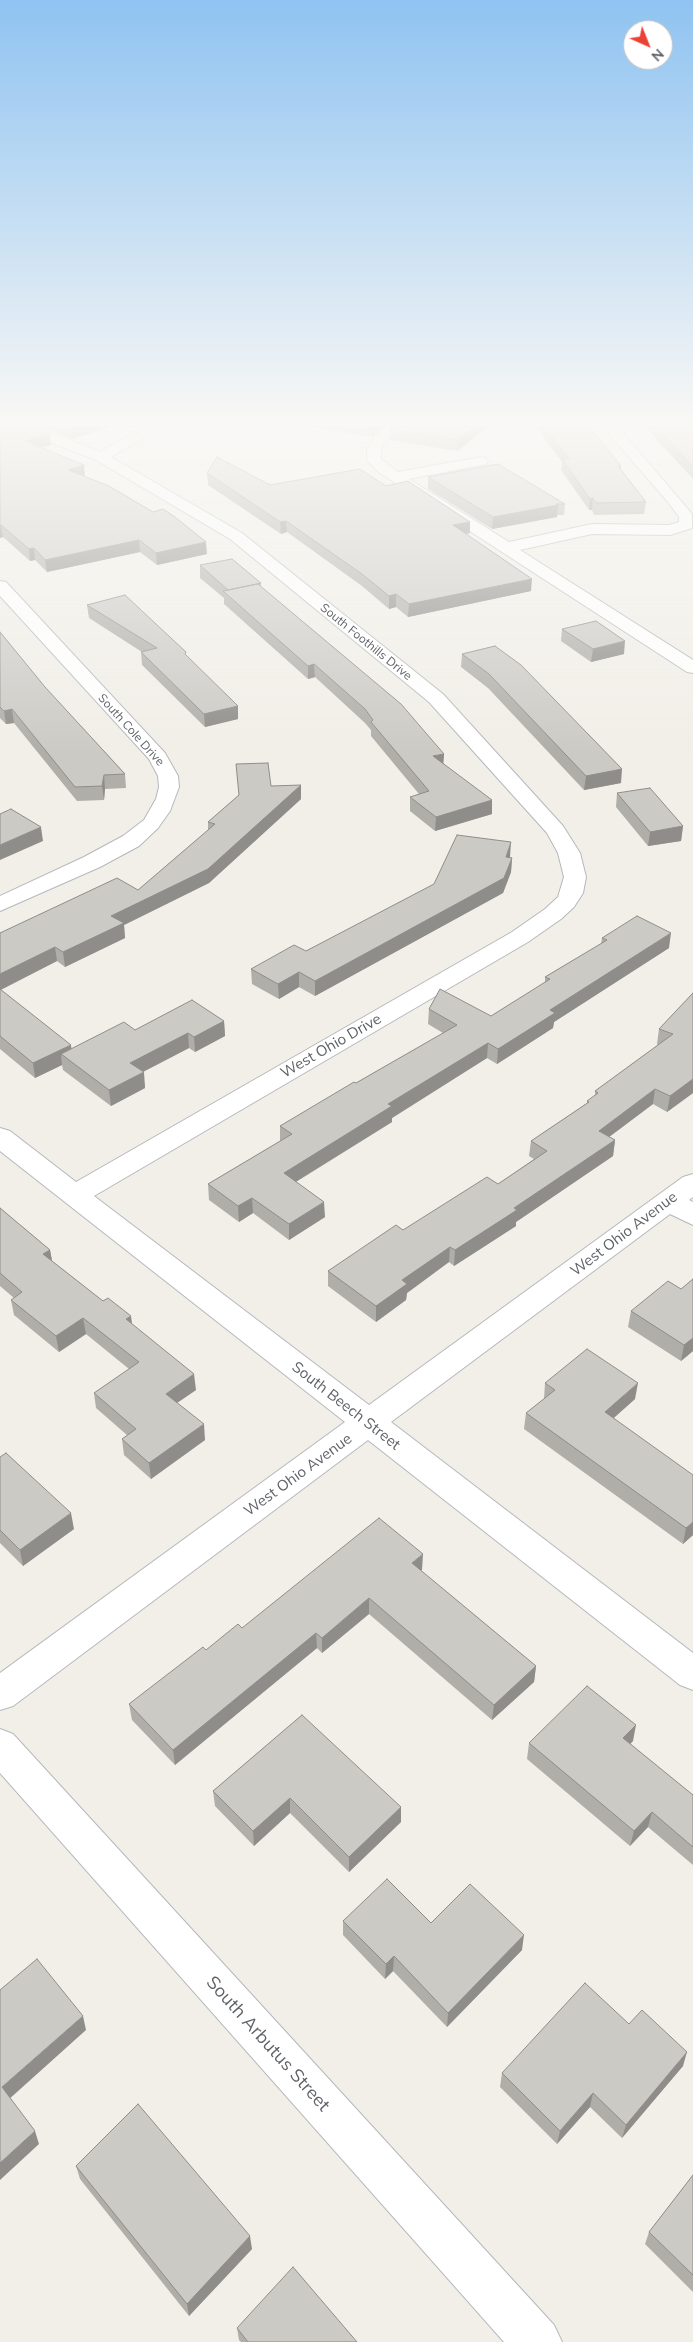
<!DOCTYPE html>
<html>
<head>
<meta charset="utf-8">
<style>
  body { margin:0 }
  #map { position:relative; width:693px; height:2342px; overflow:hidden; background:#f1efe8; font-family:Mulish,sans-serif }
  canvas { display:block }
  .north { position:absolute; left:623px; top:20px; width:50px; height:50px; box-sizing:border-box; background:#fff; border:1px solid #bfc1c3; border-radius:50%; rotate:136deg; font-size:14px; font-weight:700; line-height:20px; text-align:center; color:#5f6368 }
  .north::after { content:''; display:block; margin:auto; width:18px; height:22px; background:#ea4335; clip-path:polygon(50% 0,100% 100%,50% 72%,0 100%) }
</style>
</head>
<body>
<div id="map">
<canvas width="693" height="2342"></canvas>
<div class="north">N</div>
</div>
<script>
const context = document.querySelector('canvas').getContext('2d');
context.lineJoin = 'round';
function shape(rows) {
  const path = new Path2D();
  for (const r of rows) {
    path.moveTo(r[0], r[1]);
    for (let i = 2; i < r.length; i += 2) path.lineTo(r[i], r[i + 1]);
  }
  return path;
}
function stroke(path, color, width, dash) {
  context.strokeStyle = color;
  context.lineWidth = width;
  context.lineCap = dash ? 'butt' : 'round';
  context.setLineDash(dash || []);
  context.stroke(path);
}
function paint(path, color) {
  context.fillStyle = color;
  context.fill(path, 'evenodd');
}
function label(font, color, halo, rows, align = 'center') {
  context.font = font + ' Mulish,sans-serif';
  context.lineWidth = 4;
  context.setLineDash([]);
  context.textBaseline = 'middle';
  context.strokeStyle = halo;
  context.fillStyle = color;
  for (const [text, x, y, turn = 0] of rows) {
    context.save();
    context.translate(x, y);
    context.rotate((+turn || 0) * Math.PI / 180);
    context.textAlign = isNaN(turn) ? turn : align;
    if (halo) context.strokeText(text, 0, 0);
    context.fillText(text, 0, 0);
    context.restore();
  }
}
const street = shape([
  [13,426,33,426,100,452,145,426,163,426,111,457,242,533,443,694,563,826,580,853,586,877,583,893,574,907,561,919,528,942,94,1196,369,1405,683,1177,693,1174,693,1197,689,1200,693,1202,693,1225,670,1214,391,1422,693,1653,693,1690,680,1685,368,1440,13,1706,0,1710,0,1673,345,1422,0,1151,0,1128,10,1131,76,1182,512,932,545,909,558,897,564,877,558,853,547,833,429,702,230,539,96,460,15,429,13,426],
  [386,426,402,426,385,442,381,450,381,459,398,472,481,457,486,458,488,461,486,464,409,479,509,542,592,524,669,525,679,522,679,517,668,502,602,426,617,426,692,514,692,528,670,535,592,534,520,550,693,660,693,673,687,672,377,471,367,460,367,450,374,437,386,426],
  [0,581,6,582,165,753,178,776,179,787,170,811,158,828,139,846,100,867,0,911,0,896,84,857,123,836,144,820,156,799,159,787,158,776,149,759,0,596,0,581],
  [0,1729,13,1734,554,2325,562,2342,504,2342,0,1773,0,1729]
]);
const wall = shape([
  [0,426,51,445,41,448,207,554,157,565,140,552,47,572,35,560,30,561,3,537,0,538],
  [39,426,112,426,71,439],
  [312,426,383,426,372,437,313,427],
  [393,426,489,426,457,451,390,440,390,429],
  [535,426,589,426,621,466,621,469,646,502,644,514,594,515,592,510,589,510,561,470,562,462],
  [644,426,693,426,693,479],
  [207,473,270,485,386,486,470,522,470,533,466,534,531,591,408,617,396,607,389,609,362,586,287,532,281,534,208,485],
  [428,477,565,504,564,515,557,515,557,517,492,529,428,489],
  [200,565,261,583,261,587,444,754,443,763,492,814,435,831,410,811,410,797,419,794,371,736,371,730,365,723,315,677,308,679,224,604,224,598,200,578],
  [87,605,186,656,238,706,238,719,205,727,142,665,141,652,142,652,89,618],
  [562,629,624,654,591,662,561,641],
  [0,632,45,687,125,774,126,788,105,789,104,800,77,801,14,723,6,724,0,718],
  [495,646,621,783,584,790,488,688,461,667,462,654],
  [236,764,271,786,301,799,209,883,124,925,125,938,65,967,57,961,1,990,71,1049,135,1030,224,1021,225,1036,195,1052,189,1048,143,1072,145,1088,111,1106,63,1070,62,1065,35,1078,0,1049,0,933,138,890,208,830,208,822,239,795],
  [617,793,683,826,681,841,648,846,616,807],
  [510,857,512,858,511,872,503,893,315,996,299,987,279,999,252,984,251,969,306,951],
  [602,938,669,948,554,1022,553,1028,497,1064,487,1058,392,1118,392,1122,296,1182,325,1217,289,1240,253,1213,239,1222,209,1200,208,1184,280,1141,280,1126,356,1083,443,1033,428,1024,429,1009,491,1016,545,983,545,977,601,944],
  [693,993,693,1093,667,1112,653,1104,609,1137,615,1140,613,1156,516,1222,516,1226,454,1266,449,1262,407,1293,406,1300,376,1322,328,1286,328,1271,403,1230,498,1184,534,1159,529,1156,531,1141,587,1103,587,1101,595,1096,595,1091,658,1045,657,1044,659,1029],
  [0,1208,50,1250,52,1261,133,1325,196,1390,177,1403,205,1440,151,1479,124,1455,122,1439,127,1435,96,1408,94,1393,129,1369,86,1334,59,1352,14,1315,11,1300,14,1298,0,1286],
  [693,1279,693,1351,681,1361,628,1327,631,1311,681,1289],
  [545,1383,635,1399,614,1418,693,1535,683,1544,524,1429,526,1413,544,1399],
  [0,1457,74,1529,23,1566,0,1543],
  [422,1570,421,1571,536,1666,534,1682,492,1720,369,1614,322,1653,317,1648,175,1765,132,1720,129,1704,206,1650,242,1628],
  [302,1715,401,1822,349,1872,290,1813,254,1846,215,1806,213,1791],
  [633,1741,630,1744,693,1795,693,1865,648,1827,630,1846,527,1759,529,1743],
  [343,1921,431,1923,522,1950,447,2027,393,1971,385,1979,343,1935],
  [629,2024,683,2066,622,2138,590,2107,557,2144,500,2087,502,2073],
  [76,2166,252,2249,189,2316,80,2179],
  [693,2175,693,2292,645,2244,649,2232],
  [237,2328,357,2342,241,2342,239,2340]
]);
const shadedWall = shape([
  [75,426,112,426,71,439,70,428],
  [372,426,383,426,372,437],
  [476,426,489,426,457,451,457,440],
  [50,434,51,445,26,452,25,441],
  [84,465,85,476,68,470],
  [593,498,592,510,589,510,590,499],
  [558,505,557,517,492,529,493,517],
  [286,521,287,532,281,534,280,522],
  [470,522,470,533,452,537,453,525],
  [0,525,1,525,3,537,0,538],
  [139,540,140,552,47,572,45,560],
  [206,542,207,554,157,565,156,553],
  [34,548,35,560,30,561,29,549],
  [532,579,531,591,408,617,409,604],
  [396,594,396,607,389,609,389,596],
  [625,641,624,654,591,662,593,649],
  [314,664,315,677,308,679,308,666],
  [238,706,238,719,205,727,204,714],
  [12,709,14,723,6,724,4,711],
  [444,754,443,768,433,756],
  [622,769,621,783,584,790,586,776],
  [104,775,105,789,104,800,102,786],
  [301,785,301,799,209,883,124,925,125,938,65,967,63,952,111,916],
  [492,800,492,814,435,831,436,817],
  [683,826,681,841,648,846,650,832],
  [41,827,43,841,0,860,0,845],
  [511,842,510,857,504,871,506,857],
  [512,858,511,872,503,893,315,996,315,981],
  [671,933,669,948,554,1022,553,1028,497,1064,498,1049,550,1010],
  [55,947,57,961,0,990,0,974],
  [299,972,299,987,279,999,278,984],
  [224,1021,225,1036,195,1052,194,1037],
  [188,1033,189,1048,131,1078,130,1063],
  [488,1043,487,1058,392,1118,392,1122,284,1189,284,1173,388,1104],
  [71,1045,73,1060,61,1054,62,1065,35,1078,33,1063],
  [144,1072,145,1088,111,1106,109,1090],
  [693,1079,693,1093,667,1112,670,1096],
  [655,1089,653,1104,597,1146,599,1131],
  [615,1140,613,1156,516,1222,516,1226,454,1266,455,1250,514,1208],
  [252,1198,253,1213,239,1222,238,1206],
  [324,1202,325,1217,289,1240,289,1224],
  [450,1247,449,1262,407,1293,406,1300,376,1322,376,1306,402,1280],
  [50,1250,53,1266,43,1254],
  [131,1316,133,1331,126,1319],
  [83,1318,86,1334,59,1352,56,1336],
  [693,1338,693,1351,681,1361,684,1345],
  [194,1374,196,1390,168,1409,166,1394],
  [638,1383,635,1399,602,1428,605,1412],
  [204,1424,205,1440,151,1479,149,1463],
  [71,1513,74,1529,23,1566,20,1550],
  [693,1522,693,1535,683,1544,686,1528],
  [423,1554,422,1570,411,1579,412,1563],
  [369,1598,369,1614,322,1653,322,1638],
  [316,1633,317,1648,175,1765,173,1750],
  [536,1666,534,1682,492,1720,494,1705],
  [636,1725,633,1741,620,1754,623,1738],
  [290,1798,290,1813,254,1846,253,1831],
  [401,1807,401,1822,349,1872,349,1857],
  [652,1812,648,1827,630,1846,634,1831],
  [524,1935,522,1950,447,2027,448,2013],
  [394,1956,393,1971,385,1979,386,1964],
  [83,2016,86,2030,7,2101,2,2087],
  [687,2052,683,2066,622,2138,626,2125],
  [593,2093,590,2107,557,2144,560,2131],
  [35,2131,39,2144,0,2180,0,2163],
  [250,2236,252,2249,189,2316,187,2304]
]);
const building = shape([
  [0,426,30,426,50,434,25,441,84,465,68,470,109,486,153,512,163,509,175,517,206,542,156,553,139,540,45,560,34,548,29,549,1,525,0,525,0,426],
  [393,426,476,426,457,440,390,429,393,426],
  [544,426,589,426,621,466,618,466,646,502,596,503,593,498,590,499,562,459,569,459,544,426],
  [655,426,693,426,693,467,655,426],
  [217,457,270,485,360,469,386,486,408,481,470,522,453,525,532,579,409,604,396,594,389,596,362,574,286,521,280,522,207,473,217,457],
  [498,464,565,504,556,504,558,505,493,517,428,477,498,464],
  [232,559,261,583,228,590,200,565,232,559],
  [258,584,401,704,444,754,433,756,492,800,436,817,410,797,429,791,371,722,373,720,365,709,314,664,308,666,223,591,258,584],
  [125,595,186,652,185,654,238,706,204,714,141,652,157,648,87,605,125,595],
  [596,621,625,641,593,649,562,629,596,621],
  [0,632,45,687,125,774,104,775,102,786,75,787,12,709,4,711,0,707,0,632],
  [495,646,521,665,622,769,586,776,489,674,462,654,495,646],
  [268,763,271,786,301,785,208,869,111,916,124,923,63,952,55,947,0,974,0,933,117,878,138,890,215,824,208,822,239,795,236,764,268,763],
  [650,788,683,826,650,832,617,793,650,788],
  [11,809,41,827,0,845,0,814,11,809],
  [457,835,511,842,506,857,512,858,504,878,315,981,299,972,278,984,251,969,294,945,306,951,434,884,457,835],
  [637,916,671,933,550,1010,555,1013,498,1049,488,1043,388,1104,392,1106,284,1173,324,1202,289,1224,252,1198,238,1206,208,1184,292,1134,280,1126,354,1082,356,1083,457,1025,429,1009,440,989,491,1016,550,979,545,977,607,940,602,938,637,916],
  [0,989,71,1045,33,1063,0,1036,0,989],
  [693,993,693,1079,670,1096,655,1089,599,1131,615,1140,514,1208,517,1210,455,1250,450,1247,402,1280,407,1284,376,1306,328,1271,396,1225,403,1230,487,1177,498,1184,547,1151,531,1141,589,1102,587,1101,598,1093,595,1091,673,1034,659,1029,693,993],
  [192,1000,224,1021,194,1037,188,1033,130,1063,144,1072,109,1090,61,1054,124,1022,135,1030,192,1000],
  [0,1208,50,1250,43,1254,103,1301,108,1298,131,1316,126,1319,194,1374,166,1394,204,1424,149,1463,122,1439,136,1429,94,1393,139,1362,83,1318,56,1336,11,1300,22,1292,0,1273,0,1208],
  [693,1279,693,1338,684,1345,631,1311,668,1281,681,1289,693,1279],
  [587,1349,638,1383,605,1412,693,1475,693,1522,686,1528,526,1413,555,1390,545,1383,587,1349],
  [6,1453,71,1513,20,1550,0,1530,0,1457,6,1453],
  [379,1518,423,1554,412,1563,536,1666,494,1705,369,1598,322,1638,316,1633,173,1750,129,1704,203,1647,206,1650,238,1624,242,1628,379,1518],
  [587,1686,636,1725,623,1738,693,1795,693,1847,652,1812,634,1831,529,1743,587,1686],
  [302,1715,401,1807,349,1857,290,1798,253,1831,213,1791,302,1715],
  [387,1879,431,1923,470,1884,524,1935,448,2013,394,1956,386,1964,343,1921,387,1879],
  [37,1959,83,2016,2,2087,35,2131,0,2163,0,1990,37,1959],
  [585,1983,629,2024,642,2010,687,2052,626,2125,593,2093,560,2131,502,2073,585,1983],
  [138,2104,250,2236,187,2304,76,2166,138,2104],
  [693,2175,693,2275,649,2232,693,2175],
  [293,2267,357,2342,248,2342,237,2328,293,2267]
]);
const farStreetnames = [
  ["South Foothills Drive",366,642,39],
  ["South Cole Drive",131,730,48]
];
const streetNames = [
  ["West Ohio Drive",331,1046,-30],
  ["West Ohio Avenue",624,1234,-37],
  ["South Beech Street",346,1406,38],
  ["West Ohio Avenue",298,1475,-36]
];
const nearStreetnames = [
  ["South Arbutus Street",268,2044,48]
];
stroke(street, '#b5b8bc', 2);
paint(street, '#fff');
paint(wall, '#afaea9');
paint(shadedWall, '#8f8d8a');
paint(building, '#cccac5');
stroke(building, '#8f8d8a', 1);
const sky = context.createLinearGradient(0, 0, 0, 754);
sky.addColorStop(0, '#8fc3f1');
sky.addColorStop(0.56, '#f9f8f5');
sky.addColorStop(1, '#f9f8f500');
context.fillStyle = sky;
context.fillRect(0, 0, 693, 754);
label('12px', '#5f6368', '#fff', farStreetnames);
label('15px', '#5f6368', '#fff', streetNames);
label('18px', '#5f6368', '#fff', nearStreetnames);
</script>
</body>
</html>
